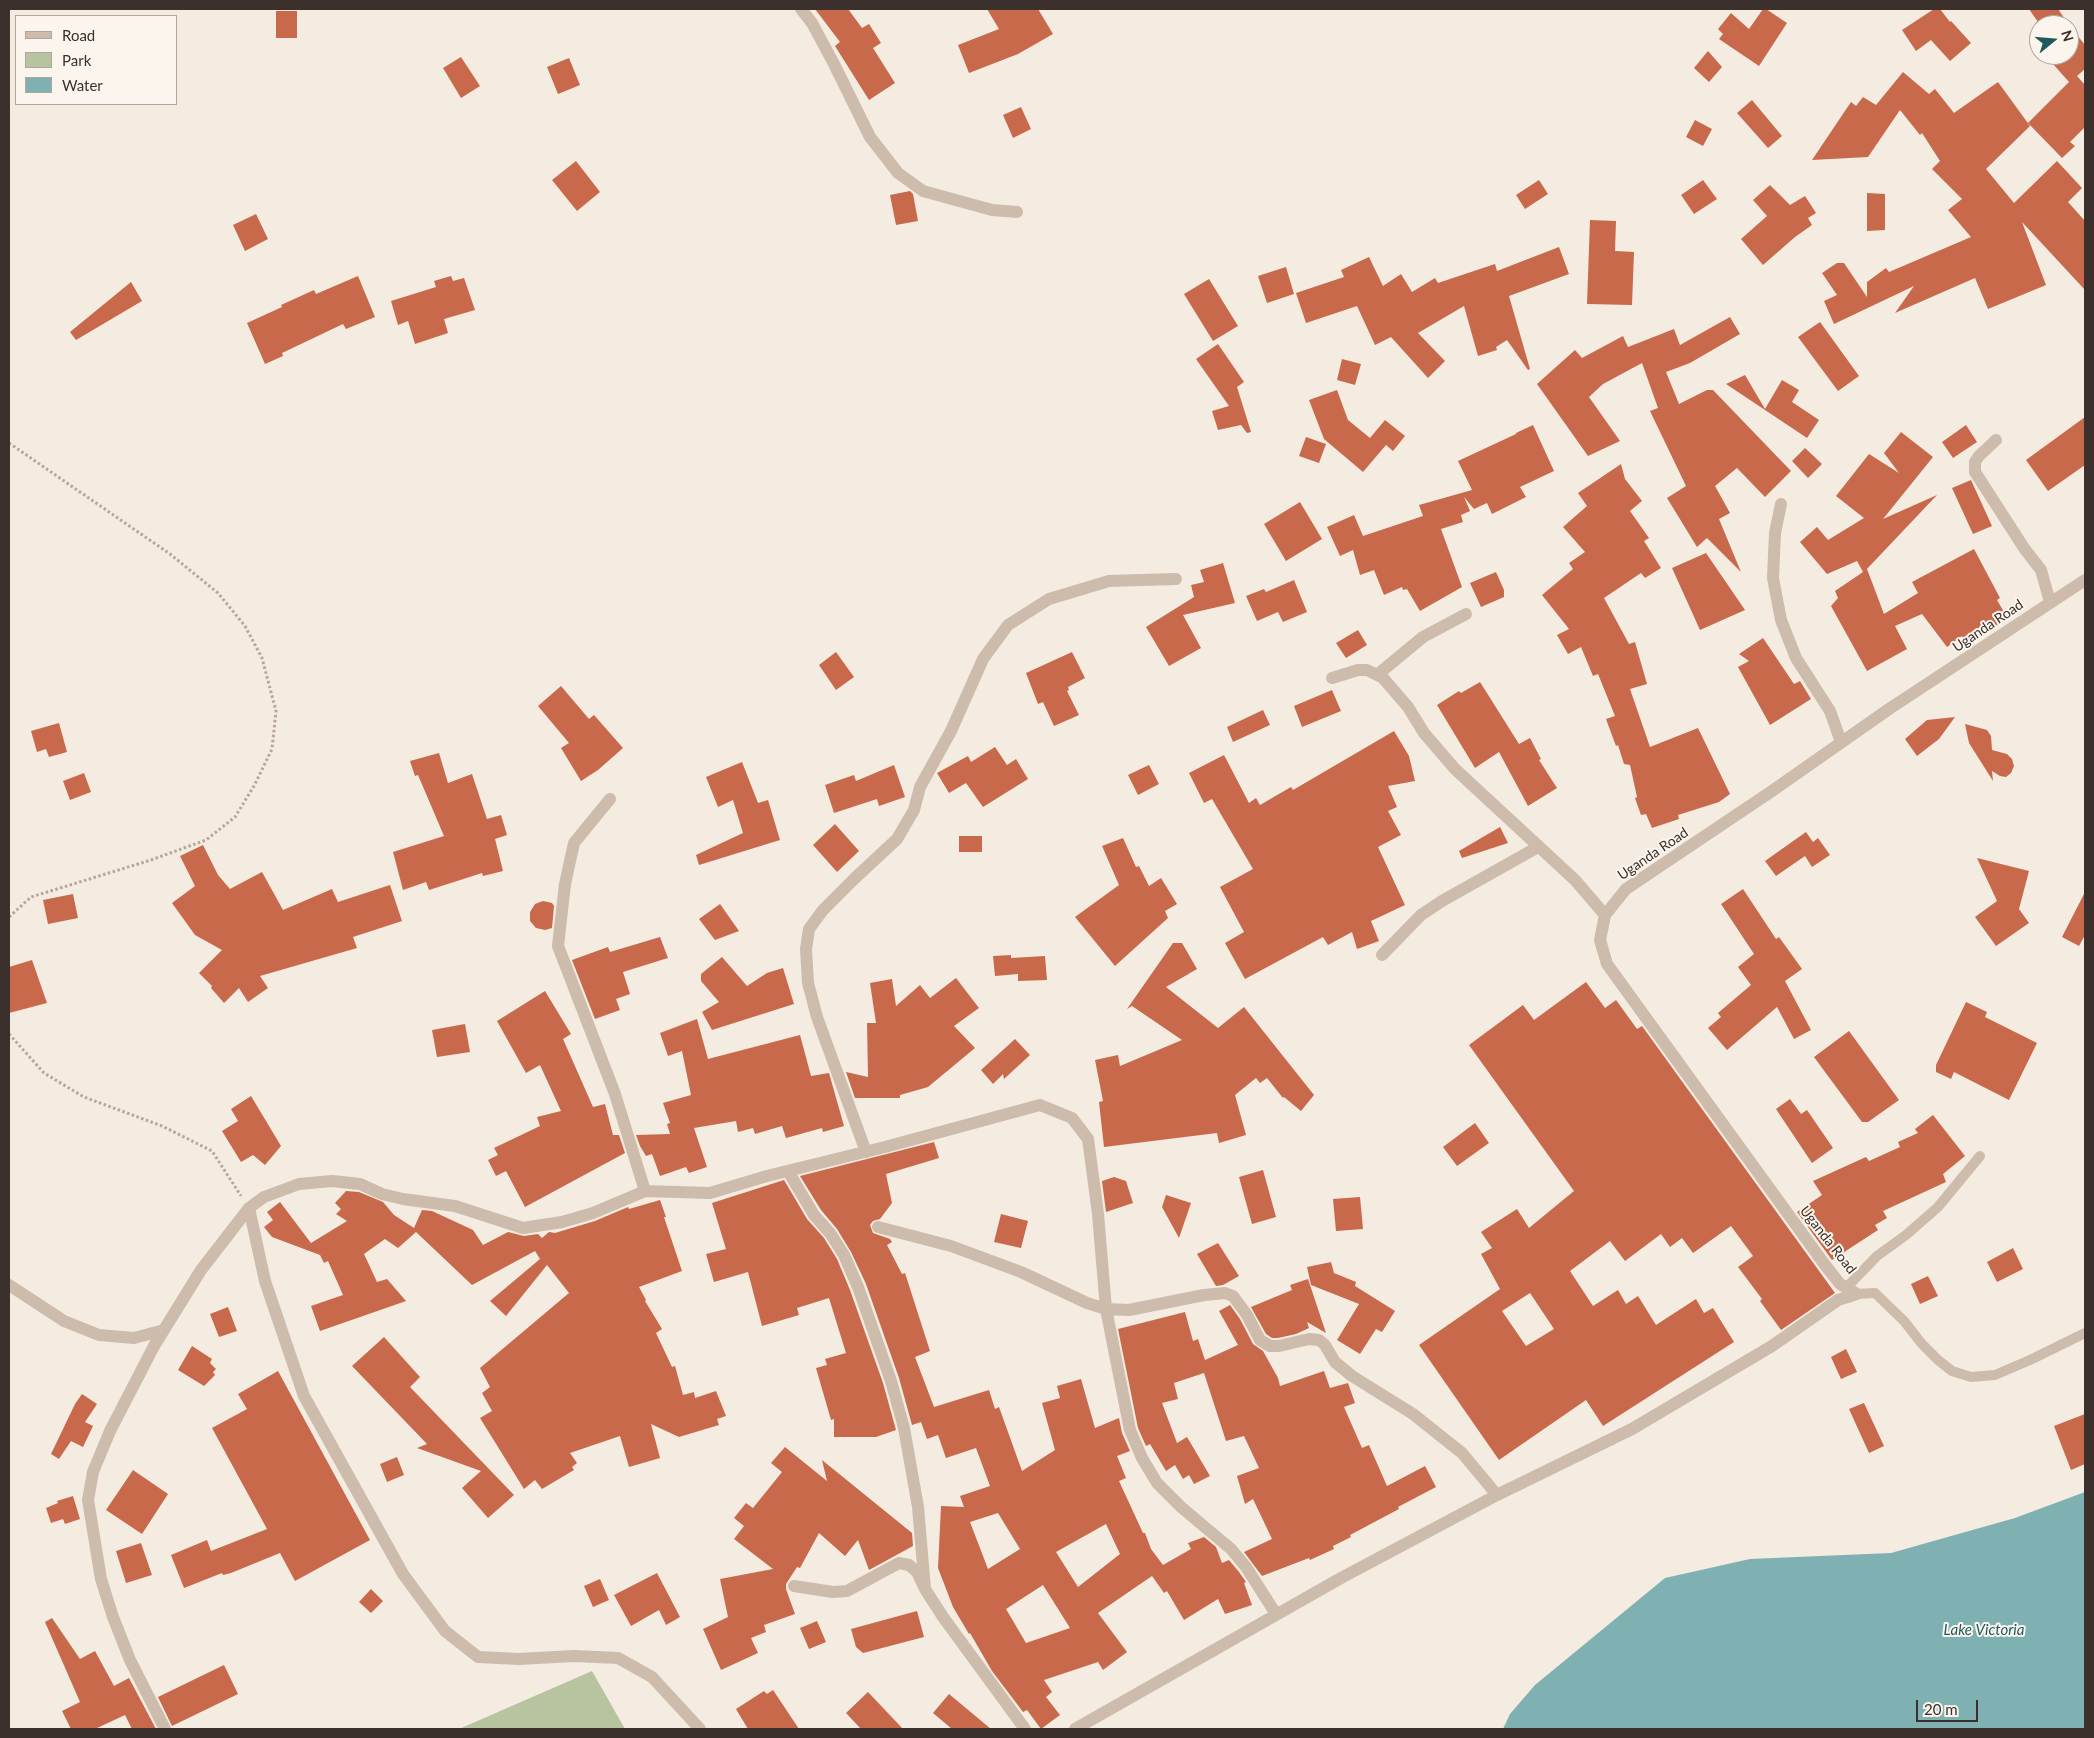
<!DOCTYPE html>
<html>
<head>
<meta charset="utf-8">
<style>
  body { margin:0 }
  #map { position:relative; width:2094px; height:1738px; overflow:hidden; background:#f4ebe1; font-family:Lato,sans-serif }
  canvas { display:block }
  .frame { position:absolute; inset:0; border:10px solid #3b302b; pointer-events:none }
  .legend { position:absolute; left:15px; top:15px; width:162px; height:90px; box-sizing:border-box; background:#fbf5ee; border:1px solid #aea6a0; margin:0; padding:6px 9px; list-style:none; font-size:15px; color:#3b302b }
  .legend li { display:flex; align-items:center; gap:10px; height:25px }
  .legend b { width:25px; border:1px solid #aea6a0 }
  .north { position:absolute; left:2029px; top:15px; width:50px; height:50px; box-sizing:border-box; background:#fbf5ee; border:1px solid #aea6a0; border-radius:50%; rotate:73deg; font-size:14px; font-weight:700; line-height:20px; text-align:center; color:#3b302b }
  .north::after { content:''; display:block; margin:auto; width:18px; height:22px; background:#1f5a5e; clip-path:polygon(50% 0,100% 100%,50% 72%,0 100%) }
  .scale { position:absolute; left:1916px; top:1700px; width:62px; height:22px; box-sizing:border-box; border:2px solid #3b302b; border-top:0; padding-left:6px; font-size:15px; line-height:18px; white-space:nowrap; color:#3b302b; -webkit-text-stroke:4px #fbf5ee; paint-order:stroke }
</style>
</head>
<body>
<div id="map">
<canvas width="2094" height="1738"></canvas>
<div class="frame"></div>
<ul class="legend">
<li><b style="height:6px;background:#cdbbac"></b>Road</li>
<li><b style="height:14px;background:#b8c4a0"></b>Park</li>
<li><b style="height:14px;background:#7fb0b2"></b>Water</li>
</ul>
<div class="north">N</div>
<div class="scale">20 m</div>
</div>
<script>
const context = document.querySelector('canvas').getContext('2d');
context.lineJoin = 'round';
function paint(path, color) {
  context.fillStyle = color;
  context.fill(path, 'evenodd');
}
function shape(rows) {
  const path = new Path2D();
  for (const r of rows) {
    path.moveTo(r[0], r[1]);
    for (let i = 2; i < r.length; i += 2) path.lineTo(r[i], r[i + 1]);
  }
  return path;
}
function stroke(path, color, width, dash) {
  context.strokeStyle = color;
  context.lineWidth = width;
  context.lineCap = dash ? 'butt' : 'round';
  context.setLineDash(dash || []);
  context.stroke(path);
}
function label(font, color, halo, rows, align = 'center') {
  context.font = font + ' Lato,sans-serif';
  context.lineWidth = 4;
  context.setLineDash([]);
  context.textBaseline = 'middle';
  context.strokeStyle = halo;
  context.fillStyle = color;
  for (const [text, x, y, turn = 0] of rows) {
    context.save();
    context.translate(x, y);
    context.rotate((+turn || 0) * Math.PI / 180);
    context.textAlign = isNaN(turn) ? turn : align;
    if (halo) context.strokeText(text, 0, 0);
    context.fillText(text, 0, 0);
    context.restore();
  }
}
const green = shape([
  [592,1671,625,1729,459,1729]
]);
const water = shape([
  [2085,1492,2085,1729,1503,1729,1510,1714,1535,1685,1665,1578,1750,1559,1891,1553,2015,1518]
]);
const building = shape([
  [815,9,848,9,862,28,869,24,881,43,873,48,895,83,869,100,835,46,840,42],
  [987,9,1038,9,1053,34,1018,54,969,73,958,45,999,29],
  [1763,9,1766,9,1787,23,1759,66,1719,39,1723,34,1718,29,1731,13,1749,29],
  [1934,9,1940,9,1950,22,1951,21,1971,43,1950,61,1931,40,1916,51,1902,30],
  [2029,9,2058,9,2069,25,2040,25],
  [276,11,297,11,297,38,276,38],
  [2069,25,2085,45,2085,69,2077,76,2085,85,2085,127,2070,142,2075,146,2062,158,2028,123,2069,82,2045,55,2069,55],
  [1708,51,1722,67,1709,82,1694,68],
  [461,57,480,86,461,98,443,68],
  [569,58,580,85,558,94,547,67],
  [1903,72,1929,94,1935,89,1954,113,1998,82,2030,126,1986,169,2014,203,2057,161,2082,188,2068,202,2085,221,2085,290,2022,222,2046,285,1988,309,1975,278,1895,313,1914,286,1834,324,1824,301,1837,295,1822,273,1837,263,1844,263,1867,297,1867,282,1886,268,1889,272,1971,237,1948,210,1962,199,1932,169,1940,161,1922,133,1920,135,1900,110,1868,157,1812,160,1851,102,1856,106,1863,97,1876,105],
  [1752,100,1782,136,1768,148,1737,113],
  [1021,107,1031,129,1013,138,1003,115],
  [1695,120,1712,129,1703,146,1686,137],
  [576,161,600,192,577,211,552,180],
  [1539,180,1548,194,1525,209,1516,195],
  [1703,180,1717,199,1694,214,1681,195],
  [1770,185,1790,205,1805,196,1816,213,1808,218,1812,225,1795,237,1763,265,1741,239,1767,216,1753,200],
  [910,191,913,194,918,221,896,225,890,195],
  [1867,193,1885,194,1885,230,1867,231],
  [256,214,268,239,245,251,233,225],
  [1590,220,1616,221,1615,251,1634,252,1632,305,1587,304],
  [1559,247,1569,274,1509,296,1530,369,1528,370,1507,340,1496,347,1497,350,1478,356,1464,306,1418,333,1445,361,1428,378,1391,337,1375,345,1357,306,1306,323,1296,293,1344,277,1341,270,1369,257,1383,286,1401,274,1412,292,1435,278,1438,283,1495,264,1497,271],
  [1286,267,1294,294,1267,303,1258,276],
  [358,276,375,317,346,329,343,324,282,353,283,356,265,364,247,323,282,307,281,305,314,290,316,294],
  [451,276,453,281,464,278,475,310,444,319,448,333,415,344,408,321,398,325,391,301,436,287,434,281],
  [1209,279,1238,326,1213,341,1184,294],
  [131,282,142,301,76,340,70,332],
  [1730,317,1740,334,1690,363,1666,372,1679,404,1707,390,1713,390,1791,471,1765,497,1737,468,1715,486,1730,513,1719,519,1741,572,1707,538,1697,547,1667,498,1686,486,1650,411,1658,408,1642,363,1603,384,1589,397,1620,441,1588,456,1537,384,1575,350,1582,358,1623,336,1628,347,1674,329,1680,345],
  [1820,322,1859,376,1838,391,1798,337],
  [1218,344,1244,382,1237,387,1251,432,1247,433,1241,425,1218,430,1212,411,1229,406,1196,359],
  [1342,359,1361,364,1355,385,1337,380],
  [1745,375,1765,409,1782,380,1799,390,1792,402,1819,420,1807,438,1726,384],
  [1337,390,1348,420,1370,438,1385,420,1405,436,1393,451,1386,445,1363,472,1324,439,1309,400],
  [2085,417,2085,465,2048,491,2026,460],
  [1533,425,1554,471,1520,487,1526,497,1492,514,1487,503,1474,509,1464,497,1470,511,1461,515,1463,522,1441,529,1462,587,1420,611,1407,589,1403,590,1402,587,1384,595,1374,570,1360,575,1353,550,1340,556,1327,527,1354,515,1363,536,1423,516,1419,505,1472,490,1458,461,1516,434,1516,433],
  [1966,425,1977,442,1953,458,1942,442],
  [1901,432,1933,457,1883,519,1937,495,1865,571,1867,569,1884,614,1918,593,1912,582,1974,549,2000,598,1997,600,2008,619,1965,642,1962,636,1947,647,1922,614,1895,626,1907,649,1867,671,1831,606,1838,598,1835,591,1863,572,1857,561,1827,574,1800,542,1817,527,1828,540,1864,518,1836,496,1869,454,1899,473,1884,453],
  [1306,437,1326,444,1319,463,1299,456],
  [1805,448,1822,464,1808,478,1792,461],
  [1621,464,1625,479,1642,501,1630,511,1649,538,1644,541,1661,568,1645,578,1641,573,1604,598,1629,644,1635,642,1647,684,1630,689,1650,747,1698,728,1730,794,1719,802,1678,815,1679,819,1652,828,1646,814,1641,815,1635,798,1637,797,1630,765,1624,764,1618,745,1616,746,1606,719,1615,716,1598,674,1593,676,1581,647,1568,654,1557,635,1569,629,1542,595,1573,569,1569,563,1585,552,1563,527,1587,506,1578,493],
  [1971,480,1992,526,1973,534,1952,488],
  [1300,502,1322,539,1286,561,1264,524],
  [1706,553,1745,610,1700,630,1672,568],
  [1223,563,1235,603,1183,615,1201,648,1169,666,1146,627,1194,597,1191,585,1204,582,1200,570],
  [1496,572,1504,590,1504,597,1481,607,1470,583],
  [1294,580,1307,612,1283,622,1278,612,1257,621,1246,596,1264,589,1266,592],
  [1358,630,1367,645,1346,658,1336,643],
  [1763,638,1794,684,1800,681,1811,699,1770,725,1738,667,1749,661,1739,654],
  [836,652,854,677,836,690,819,665],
  [1072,652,1085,678,1068,687,1069,690,1067,691,1079,715,1054,726,1043,702,1038,704,1026,673],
  [1480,682,1519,744,1530,738,1541,759,1539,760,1557,788,1528,806,1499,752,1475,768,1437,705,1459,691,1461,693],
  [561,686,589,719,594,715,623,748,598,770,581,781,561,748,569,743,538,706],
  [1332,690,1341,711,1302,727,1294,706],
  [1263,710,1270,725,1233,742,1227,727],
  [1955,717,1939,739,1917,756,1905,739,1927,720],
  [59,723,67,752,49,757,46,749,37,752,31,731],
  [1965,724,1987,730,1991,736,1992,750,2007,754,2012,759,2014,766,2011,773,2006,777,2000,776,1992,771,1993,781,1969,743],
  [1394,731,1409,756,1415,781,1388,786,1397,807,1388,811,1401,835,1378,847,1405,905,1371,921,1379,941,1357,949,1352,932,1328,945,1323,937,1245,979,1225,943,1244,932,1220,887,1253,869,1212,799,1204,803,1189,773,1224,755,1249,803,1256,798,1260,805,1291,787,1293,790],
  [995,747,1007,765,1016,759,1028,779,983,807,966,783,949,793,937,773,968,756,971,762],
  [439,753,448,783,472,774,487,819,501,815,507,835,495,839,503,871,483,876,482,873,429,890,426,882,403,890,393,852,444,836,418,775,415,776,410,761],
  [742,762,758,803,768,800,780,840,699,865,696,855,743,833,733,800,718,807,706,777],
  [894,765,905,797,879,806,877,799,834,813,825,785,854,775,856,781],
  [1149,765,1159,784,1138,795,1128,775],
  [84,773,91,792,70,800,63,781],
  [835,824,859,851,837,872,813,845],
  [1500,827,1508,843,1462,858,1459,851],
  [1806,832,1813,842,1818,838,1830,855,1812,867,1805,856,1776,876,1765,861],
  [959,836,982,836,982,852,959,852],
  [1123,838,1136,867,1139,866,1149,886,1161,878,1177,904,1165,911,1168,918,1115,966,1075,917,1119,885,1102,846],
  [203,845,218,875,230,889,262,872,283,910,332,889,338,902,390,885,402,921,353,937,357,948,260,976,268,988,248,1002,239,988,224,1003,211,988,212,986,199,973,222,950,195,935,172,903,195,886,180,856],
  [1977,858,2029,871,2019,909,2029,923,1996,946,1975,917,1997,901],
  [1743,889,1776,939,1779,937,1802,969,1785,981,1811,1030,1794,1039,1777,1007,1727,1050,1708,1028,1721,1017,1718,1013,1751,985,1738,967,1754,954,1721,904],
  [2085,892,2085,935,2079,946,2062,937],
  [73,894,78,918,48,924,43,900],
  [543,901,552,903,554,906,552,928,545,930,536,928,530,921,530,912,535,904],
  [720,904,739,931,715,940,699,919],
  [660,937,668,958,623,972,630,994,616,999,620,1010,595,1019,572,960,608,947,610,952],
  [1173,943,1182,943,1197,969,1166,987,1218,1028,1244,1007,1314,1095,1301,1111,1284,1097,1283,1098,1267,1078,1260,1083,1256,1078,1235,1095,1246,1135,1219,1143,1217,1133,1104,1147,1099,1102,1103,1101,1095,1060,1118,1055,1120,1066,1182,1040,1132,1006,1127,1009],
  [1011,955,1011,958,1045,956,1047,980,1018,981,1018,974,995,976,993,956],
  [722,957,747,986,767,973,783,968,794,1004,712,1030,702,1012,719,1002,701,981,701,974],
  [32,960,47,1003,9,1013,9,967],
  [956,978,979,1008,954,1026,975,1048,928,1087,900,1095,900,1098,855,1098,846,1072,868,1077,867,1023,876,1023,870,983,892,979,896,1006,920,985,930,998],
  [1586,982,1605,1008,1616,1000,1637,1029,1642,1026,1835,1293,1781,1330,1760,1301,1762,1299,1738,1267,1753,1256,1731,1226,1693,1253,1682,1238,1670,1247,1661,1234,1625,1261,1610,1241,1570,1271,1593,1306,1618,1290,1626,1304,1638,1296,1656,1325,1696,1299,1704,1313,1713,1308,1734,1342,1603,1426,1586,1400,1499,1460,1419,1345,1500,1289,1481,1254,1492,1248,1481,1232,1517,1209,1529,1228,1574,1191,1469,1045,1523,1005,1534,1020],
  [1530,1293,1554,1329,1526,1346,1502,1311],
  [545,991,571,1034,563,1039,593,1107,605,1104,613,1135,619,1135,625,1153,525,1207,506,1171,496,1176,488,1160,498,1155,494,1148,540,1126,537,1117,561,1111,540,1065,526,1073,497,1021],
  [1966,1002,1987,1012,1985,1017,2037,1043,2009,1100,1954,1072,1951,1079,1936,1072,1936,1065],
  [697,1019,708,1059,800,1035,811,1076,829,1073,844,1126,823,1132,822,1128,786,1138,782,1126,755,1134,753,1128,738,1132,736,1121,694,1128,707,1167,689,1173,686,1167,660,1176,652,1154,646,1156,640,1146,636,1135,670,1134,667,1124,670,1123,663,1103,691,1095,682,1051,668,1056,660,1033],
  [465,1024,470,1052,437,1057,432,1030],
  [1849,1031,1899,1100,1868,1122,1862,1122,1814,1057],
  [1015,1039,1030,1055,1004,1079,1003,1074,993,1084,981,1070],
  [251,1096,281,1146,265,1165,253,1155,241,1162,222,1131,238,1121,231,1109],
  [1790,1099,1801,1114,1807,1110,1833,1148,1812,1163,1776,1109],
  [1933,1115,1965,1156,1943,1174,1946,1182,1883,1211,1887,1218,1875,1225,1878,1230,1832,1260,1797,1212,1822,1195,1813,1181,1866,1157,1869,1161,1900,1147,1898,1142,1918,1133,1915,1129],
  [1475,1123,1489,1143,1457,1166,1443,1147],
  [934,1142,939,1158,886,1174,892,1203,880,1219,873,1221,870,1225,873,1233,890,1239,892,1242,887,1245,902,1274,905,1273,930,1351,915,1357,934,1407,989,1390,995,1409,999,1407,1022,1471,1055,1450,1042,1403,1060,1398,1057,1386,1081,1379,1095,1428,1119,1418,1122,1433,1130,1451,1117,1456,1126,1478,1119,1481,1143,1533,1145,1533,1151,1549,1163,1565,1191,1549,1188,1543,1204,1537,1216,1547,1222,1563,1229,1560,1239,1572,1246,1582,1244,1583,1252,1605,1225,1614,1218,1599,1184,1620,1167,1591,1164,1593,1152,1576,1098,1613,1127,1652,1103,1670,1098,1662,1044,1680,1052,1692,1046,1697,1060,1715,1041,1729,1027,1710,1023,1712,992,1671,970,1633,969,1634,953,1607,938,1568,941,1506,964,1507,960,1496,990,1486,976,1448,946,1458,938,1435,927,1439,921,1422,912,1425,899,1378,866,1284,851,1252,837,1229,821,1210,800,1176],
  [998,1513,1020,1549,988,1569,970,1522],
  [1106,1524,1120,1554,1078,1587,1056,1552],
  [1043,1585,1070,1628,1026,1643,1006,1609],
  [1263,1170,1276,1217,1252,1224,1239,1177],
  [1114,1177,1126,1181,1133,1203,1106,1212,1102,1181],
  [784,1180,807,1219,824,1238,837,1259,850,1290,883,1383,896,1430,876,1437,834,1437,834,1419,831,1420,816,1368,827,1365,825,1359,846,1353,829,1298,797,1308,799,1315,762,1326,748,1272,714,1282,706,1254,726,1249,712,1203],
  [346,1191,359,1192,383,1202,394,1215,414,1228,422,1210,432,1211,473,1230,483,1245,508,1232,524,1236,538,1234,542,1238,549,1232,555,1233,595,1221,628,1207,629,1209,660,1200,666,1217,664,1217,682,1271,639,1287,646,1300,645,1301,662,1329,656,1333,672,1367,675,1366,683,1395,694,1392,695,1398,716,1391,726,1416,717,1419,719,1425,679,1437,651,1424,660,1458,629,1467,620,1436,570,1453,577,1463,572,1467,574,1470,542,1489,535,1480,524,1489,480,1418,492,1411,482,1393,490,1387,480,1368,569,1293,547,1265,506,1316,490,1301,540,1259,535,1251,472,1285,416,1232,398,1248,385,1239,364,1254,377,1282,387,1279,406,1301,320,1331,311,1306,343,1295,328,1261,324,1263,320,1255,272,1237,264,1227,273,1220,267,1212,280,1202,311,1243,347,1221,336,1214,341,1209,335,1203],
  [1166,1195,1191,1203,1179,1238,1162,1207],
  [1360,1197,1363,1229,1336,1231,1333,1199],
  [1001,1214,1028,1221,1021,1248,994,1242],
  [1218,1243,1239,1276,1223,1285,1216,1286,1197,1254],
  [2013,1248,2023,1269,1997,1282,1987,1262],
  [1331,1262,1334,1273,1356,1282,1355,1286,1395,1311,1382,1332,1376,1329,1360,1354,1337,1340,1359,1304,1311,1285,1307,1267],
  [1928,1276,1938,1296,1920,1304,1911,1284],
  [1308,1279,1326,1333,1307,1322,1309,1328,1296,1334,1278,1338,1272,1338,1266,1334,1251,1307,1292,1290,1290,1285],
  [1230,1305,1240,1319,1253,1344,1263,1351,1278,1378,1280,1386,1324,1371,1330,1388,1348,1383,1355,1403,1344,1407,1362,1448,1369,1445,1387,1486,1425,1466,1436,1487,1398,1507,1399,1509,1350,1535,1351,1537,1333,1546,1334,1549,1310,1560,1309,1558,1262,1576,1244,1552,1272,1539,1253,1499,1245,1504,1237,1476,1259,1468,1244,1436,1226,1441,1204,1373,1174,1383,1178,1399,1162,1403,1177,1443,1187,1437,1210,1476,1194,1484,1189,1475,1183,1479,1175,1465,1166,1471,1150,1444,1146,1446,1138,1428,1118,1329,1185,1312,1193,1341,1198,1339,1205,1360,1238,1345,1219,1311],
  [228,1307,237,1331,219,1337,210,1314],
  [384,1337,420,1377,410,1387,514,1495,488,1518,462,1488,481,1471,417,1448,427,1444,352,1366],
  [192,1346,212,1359,210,1363,216,1369,213,1372,215,1375,204,1386,178,1370],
  [1846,1349,1857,1372,1841,1379,1831,1357],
  [278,1371,370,1540,295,1581,280,1553,231,1573,223,1575,222,1573,184,1588,171,1555,207,1540,211,1551,267,1529,212,1428,247,1409,238,1394],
  [82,1394,97,1404,85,1422,93,1426,83,1447,71,1441,59,1459,51,1454,75,1404],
  [1864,1403,1884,1446,1869,1453,1849,1409],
  [2085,1414,2085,1464,2071,1470,2054,1426],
  [785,1447,827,1481,822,1460,912,1533,913,1546,869,1570,858,1540,845,1556,819,1533,800,1568,797,1567,786,1584,786,1589,795,1614,764,1625,766,1632,751,1638,758,1653,721,1670,703,1629,728,1617,720,1579,773,1569,734,1539,744,1526,734,1518,746,1503,753,1508,782,1472,771,1463],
  [397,1457,404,1475,387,1482,380,1464],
  [133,1470,168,1494,142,1534,106,1510],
  [73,1496,80,1519,65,1524,63,1519,51,1523,46,1508,58,1503,57,1501],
  [141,1543,152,1575,126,1583,116,1551],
  [657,1573,680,1617,666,1625,659,1610,631,1626,614,1595],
  [600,1579,609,1600,593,1607,584,1586],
  [371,1589,383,1601,371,1613,359,1602],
  [917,1611,924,1637,863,1653,856,1647,851,1629],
  [52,1618,80,1659,95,1651,114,1686,129,1678,156,1729,132,1729,125,1715,95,1729,71,1729,62,1711,80,1702,45,1622],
  [817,1621,826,1642,809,1649,800,1628],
  [224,1665,238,1694,172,1726,158,1697],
  [773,1690,799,1729,748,1729,736,1709,764,1691,767,1694],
  [868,1692,903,1729,861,1729,846,1713],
  [949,1694,991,1729,952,1729,933,1713]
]);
const path = shape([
  [9,443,170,554,218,593,245,626,262,658,276,711,272,749,254,786,235,817,206,840,151,860,31,897,9,917],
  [9,1034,44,1073,84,1097,162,1126,212,1151,241,1196]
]);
const lane = shape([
  [1846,1288,1877,1256,1906,1235,1938,1207,1980,1156],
  [1857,1294,1875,1293,1904,1321,1922,1344,1938,1360,1952,1371,1971,1377,1995,1375,2030,1360,2085,1333]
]);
const street = shape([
  [801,9,812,23,834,64,870,137,898,173,923,191,992,210,1017,212],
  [1996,440,1979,456,1975,462,1975,472,2024,548,2041,570,2050,602],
  [1781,504,1775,533,1773,578,1781,620,1796,658,1830,711,1841,742],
  [1377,675,1423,637,1466,614],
  [1332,678,1358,670,1367,670,1383,678,1408,707,1424,733,1455,769,1575,880,1605,915],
  [610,799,574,843,565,884,558,946,615,1094,645,1191],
  [1382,955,1421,915,1442,901,1538,847],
  [866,1152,817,1017,808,983,806,949,809,929,823,910,854,879,897,839,914,810,920,787,951,731,983,659,1008,625,1049,599,1109,581,1176,579],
  [788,1171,814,1215,830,1233,844,1255,858,1287,891,1381,904,1428,918,1507,925,1589],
  [249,1208,265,1281,304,1396,403,1574,445,1631,478,1657,518,1659,574,1656,618,1658,652,1677,700,1729],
  [878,1227,951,1246,1021,1272,1087,1303,1106,1309,1129,1310,1204,1295,1225,1293,1233,1296,1247,1315,1260,1340,1270,1346,1279,1346,1309,1339,1319,1340,1325,1345,1335,1362,1352,1376,1413,1414,1462,1453,1497,1495],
  [9,1285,64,1321,99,1335,134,1338,164,1330],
  [1857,1294,1840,1284,1825,1265,1607,964,1600,940,1605,915,1626,889,1772,791,1889,709,2085,580],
  [794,1586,833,1592,847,1591,899,1563,909,1565,917,1572,925,1589,943,1617,1025,1729],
  [165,1729,130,1660,113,1617,101,1579,88,1500,93,1472,110,1431,154,1346,201,1270,249,1208,264,1197,299,1184,332,1181,360,1184,382,1194,403,1199,455,1206,523,1228,562,1222,593,1213,645,1191,710,1193,767,1176,885,1147,1040,1105,1072,1118,1088,1139,1098,1214,1106,1309,1130,1430,1142,1458,1157,1483,1181,1507,1231,1549,1246,1567,1276,1614],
  [1075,1729,1341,1578,1497,1495,1632,1429,1772,1346,1838,1300,1857,1294]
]);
const streetNames = [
  ["Uganda Road",1988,626,-34],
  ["Uganda Road",1653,854,-34],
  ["Uganda Road",1828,1240,52]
];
const waterNames = [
  ["Lake Victoria",1984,1630]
];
paint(green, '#b8c4a0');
paint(water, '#7fb0b2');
paint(building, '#c8694b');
stroke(path, '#b9a596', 3, [2.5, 2.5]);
stroke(lane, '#cdbbac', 10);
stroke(street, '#cdbbac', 12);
label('14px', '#3b302b', '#fbf5ee', streetNames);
label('italic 15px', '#1f5a5e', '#fbf5ee', waterNames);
</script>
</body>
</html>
